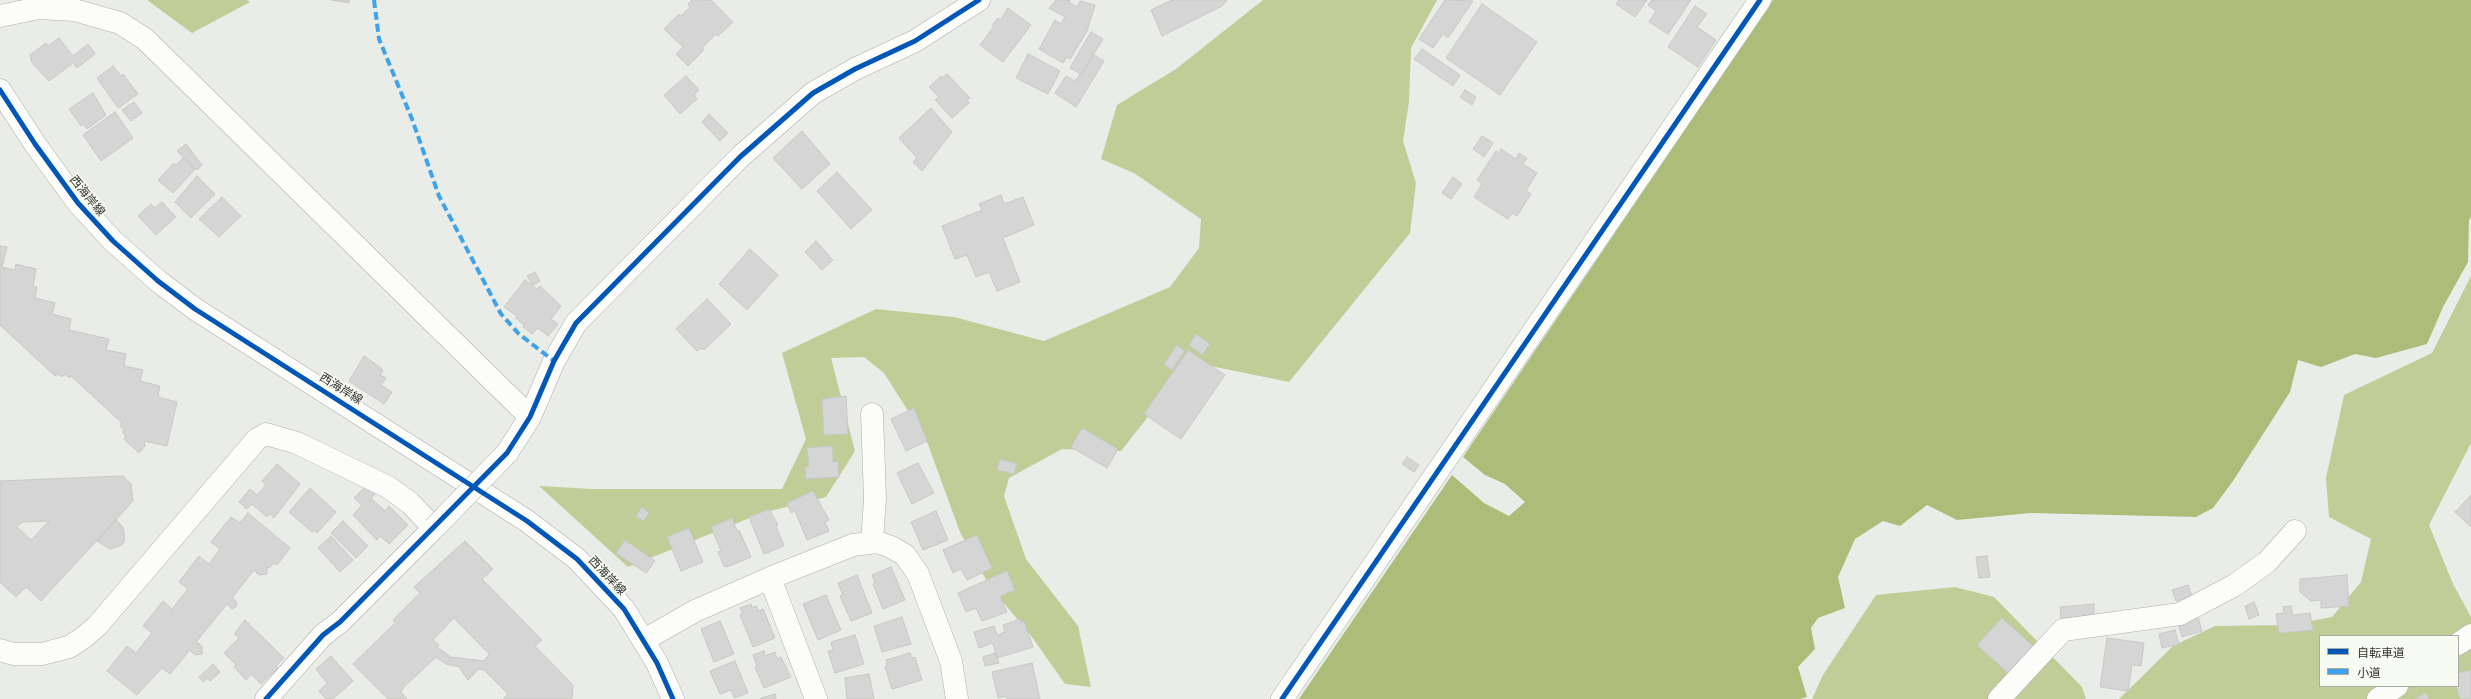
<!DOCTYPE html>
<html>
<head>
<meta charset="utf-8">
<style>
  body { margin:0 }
  #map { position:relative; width:2471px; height:699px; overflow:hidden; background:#eaece7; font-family:"PT Sans","Noto Sans JP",sans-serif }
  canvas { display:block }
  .legend { position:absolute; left:2319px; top:635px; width:140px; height:52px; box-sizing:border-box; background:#f8fbf2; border:1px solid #a9aba5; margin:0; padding:5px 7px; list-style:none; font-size:12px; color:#333431 }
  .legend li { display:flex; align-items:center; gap:8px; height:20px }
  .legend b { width:20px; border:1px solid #a9aba5 }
</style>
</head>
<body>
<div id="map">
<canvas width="2471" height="699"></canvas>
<ul class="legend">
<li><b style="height:5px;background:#0057b8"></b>自転車道</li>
<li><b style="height:5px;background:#3ea3eb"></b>小道</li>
</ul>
</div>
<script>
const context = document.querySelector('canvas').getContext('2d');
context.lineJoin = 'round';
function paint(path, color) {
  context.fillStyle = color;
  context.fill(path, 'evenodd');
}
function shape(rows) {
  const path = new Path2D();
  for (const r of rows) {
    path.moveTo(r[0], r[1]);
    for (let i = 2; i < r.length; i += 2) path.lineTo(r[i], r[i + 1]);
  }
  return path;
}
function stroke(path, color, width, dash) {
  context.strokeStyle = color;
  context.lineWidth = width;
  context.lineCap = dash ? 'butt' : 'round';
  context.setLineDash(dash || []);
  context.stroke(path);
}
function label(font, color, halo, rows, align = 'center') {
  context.font = font + ' "PT Sans","Noto Sans JP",sans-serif';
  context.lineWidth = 3.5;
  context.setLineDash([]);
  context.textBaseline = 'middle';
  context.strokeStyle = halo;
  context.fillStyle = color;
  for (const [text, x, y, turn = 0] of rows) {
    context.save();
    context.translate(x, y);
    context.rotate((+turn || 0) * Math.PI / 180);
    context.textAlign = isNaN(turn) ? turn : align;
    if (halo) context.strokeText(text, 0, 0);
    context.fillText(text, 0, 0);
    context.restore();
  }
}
const forest = shape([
  [147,0,247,0,250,2,192,33],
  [1263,0,1437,0,1411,48,1409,102,1403,141,1416,183,1410,233,1289,382,1191,362,1121,451,1062,449,1009,478,1004,496,1026,559,1078,626,1091,687,1065,684,1032,637,989,585,960,532,926,439,884,373,864,357,831,358,855,451,826,497,762,513,628,567,539,486,592,489,782,489,806,439,782,353,876,309,954,317,1044,341,1170,287,1199,248,1201,219,1134,173,1101,159,1117,105,1176,69],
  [2471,276,2471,443,2429,525,2453,584,2471,617,2471,699,2119,699,2173,646,2215,626,2288,625,2332,617,2361,582,2371,539,2329,517,2326,478,2344,395,2432,353],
  [2320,636,2458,636,2458,686,2320,686],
  [1955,587,1994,597,2082,687,2086,699,1812,699,1823,675,1876,595]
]);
const water = shape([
  [1773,0,2471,0,2471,217,2469,220,2468,262,2443,307,2427,344,2376,358,2355,354,2321,367,2298,360,2290,392,2233,481,2213,508,2196,517,2031,513,1957,520,1927,505,1900,526,1883,521,1855,539,1838,577,1845,608,1818,618,1811,628,1815,649,1798,667,1807,697,1800,699,1299,699,1452,475,1484,503,1509,516,1525,502,1505,484,1485,475,1463,457]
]);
const building = shape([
  [332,0,350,0,349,3,332,0],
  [692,0,711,0,733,22,718,36,716,34,702,48,704,50,688,66,676,54,683,47,664,29,679,14,681,16,690,7,688,4,692,0],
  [1056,0,1070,0,1069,2,1077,7,1080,1,1095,5,1087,31,1070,59,1067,57,1063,63,1039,49,1055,20,1061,24,1065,17,1049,8,1056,0],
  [1172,0,1227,0,1222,6,1162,36,1151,10,1172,0],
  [1445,0,1473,1,1448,38,1443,34,1433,48,1419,39,1445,0],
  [1619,0,1647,0,1635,17,1616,4,1619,0],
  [1652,0,1691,0,1668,34,1649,22,1656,11,1648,5,1652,0],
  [1482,4,1537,42,1500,95,1446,58,1482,4],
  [1695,6,1707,14,1697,27,1716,40,1698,67,1668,47,1695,6],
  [1008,8,1031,25,1003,62,980,45,994,26,992,25,998,18,1000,20,1008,8],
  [1091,32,1103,39,1081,74,1070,68,1091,32],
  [59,38,73,56,88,44,95,54,77,68,73,63,49,81,32,63,30,55,46,43,48,46,59,38],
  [1422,49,1460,75,1453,86,1414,59,1422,49],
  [1028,54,1060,71,1048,94,1016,78,1028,54],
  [1094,55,1104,61,1076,107,1055,93,1066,76,1075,81,1080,74,1081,76,1094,55],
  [113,66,121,76,123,74,138,94,118,108,97,78,113,66],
  [947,74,970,98,967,100,969,103,952,118,935,100,939,97,929,87,941,76,942,78,947,74],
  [686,76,699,90,694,95,697,99,680,114,664,95,686,76],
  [1465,90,1476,97,1472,105,1460,97,1465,90],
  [93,93,106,115,87,129,83,124,81,126,69,109,93,93],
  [134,102,142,113,131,121,122,110,134,102],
  [931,108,952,132,922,171,913,162,917,158,899,138,931,108],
  [115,112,133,138,101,161,83,135,115,112],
  [709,114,728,133,720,141,702,122,709,114],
  [802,131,830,164,802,189,773,158,802,131],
  [1482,136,1493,143,1484,157,1473,149,1482,136],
  [186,144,202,165,197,170,177,151,186,144],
  [1501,149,1516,159,1519,153,1527,158,1523,164,1537,173,1526,191,1531,194,1517,216,1512,213,1508,219,1474,197,1482,184,1477,180,1496,151,1499,153,1501,149],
  [183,158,195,169,173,193,158,180,174,163,176,165,183,158],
  [837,172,872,210,851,229,817,191,837,172],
  [197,176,215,194,191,218,175,202,197,176],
  [1453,177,1462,184,1451,199,1442,193,1453,177],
  [1001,195,1004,204,1023,197,1034,225,1003,238,1020,282,997,291,989,272,976,277,967,255,955,259,942,226,982,210,979,204,1001,195],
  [222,197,241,216,219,237,199,219,222,197],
  [162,202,176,217,156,235,138,216,151,204,155,208,162,202],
  [816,241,833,260,822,270,805,252,816,241],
  [0,246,7,247,2,267,15,270,16,264,36,269,33,286,37,287,35,298,55,303,52,314,71,319,69,330,109,339,106,350,126,354,124,366,143,370,140,381,160,386,158,397,177,402,167,446,144,441,145,446,139,453,124,439,126,436,122,432,125,430,120,426,122,423,71,376,69,378,65,374,62,377,58,374,55,376,0,325,0,246],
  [750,249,778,275,747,310,719,284,750,249],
  [535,272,540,281,533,285,527,276,535,272],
  [525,280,537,289,540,286,561,306,551,319,558,324,548,336,538,328,532,334,523,327,524,325,516,318,517,316,504,307,525,280],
  [707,299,731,324,704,350,701,348,697,351,676,329,707,299],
  [1196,334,1210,344,1202,355,1189,345,1196,334],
  [1177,345,1185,351,1172,370,1164,364,1177,345],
  [1188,350,1225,375,1181,439,1144,414,1188,350],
  [364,356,381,368,383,371,380,375,386,378,381,385,392,392,384,404,349,381,364,356],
  [846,396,848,434,824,435,822,399,846,396],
  [914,408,927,441,906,451,891,419,914,408],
  [1082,428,1118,449,1107,468,1071,447,1082,428],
  [832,446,833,462,838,461,839,477,806,479,805,467,809,467,807,448,832,446],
  [1407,457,1419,465,1414,472,1402,464,1407,457],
  [1000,459,1017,464,1014,474,997,470,1000,459],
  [918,463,934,493,912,504,897,473,918,463],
  [277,464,300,484,274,518,270,514,267,517,252,504,247,509,239,502,250,489,257,495,266,485,262,481,277,464],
  [123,476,131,484,133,501,41,601,26,587,16,597,0,582,0,481,123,476],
  [49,521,31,540,17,527,22,522,49,521],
  [366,486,375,494,371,498,385,511,389,506,408,525,389,544,380,536,377,540,353,515,362,505,354,498,366,486],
  [310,488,336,512,317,533,314,530,312,532,289,512,310,488],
  [813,491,829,520,825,522,829,531,807,540,795,511,791,513,787,503,813,491],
  [2471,495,2471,527,2455,512,2471,495],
  [642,507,649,513,643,521,636,516,642,507],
  [769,509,778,525,776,526,784,546,764,554,749,517,769,509],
  [936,511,948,540,923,550,911,522,936,511],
  [248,513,290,548,277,565,274,563,269,568,267,566,267,574,259,575,254,570,232,598,237,602,236,607,232,609,227,604,196,642,202,646,202,654,195,655,190,650,170,674,162,668,137,695,107,671,127,646,136,653,152,633,143,626,163,601,172,609,188,589,179,582,199,556,209,564,220,549,211,542,231,517,240,523,248,513],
  [732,518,737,531,739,530,751,557,727,567,724,566,718,552,721,551,711,527,732,518],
  [116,520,123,527,125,539,122,545,110,549,97,541,116,520],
  [343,521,368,546,356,558,331,533,343,521],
  [689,528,703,562,681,571,667,537,689,528],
  [977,535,992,568,967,580,961,569,953,573,943,550,977,535],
  [331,536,353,560,340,572,318,548,331,536],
  [625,540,655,561,646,573,616,553,625,540],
  [465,541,493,569,482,579,542,640,535,646,573,685,572,699,503,699,508,694,484,670,479,669,468,680,459,667,446,664,436,657,405,686,401,692,407,699,388,699,353,664,395,623,393,620,420,593,414,587,465,541],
  [454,618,489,654,484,661,451,657,437,647,439,645,433,640,454,618],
  [1987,556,1990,577,1979,578,1976,557,1987,556],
  [891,567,905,600,883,609,873,584,875,583,872,575,891,567],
  [1007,571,1015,590,1000,596,1007,612,982,621,976,608,966,612,958,593,1007,571],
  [857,575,872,613,851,621,840,596,843,595,838,583,857,575],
  [2347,575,2349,606,2321,608,2321,600,2311,601,2300,592,2300,579,2347,575],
  [2188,585,2192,596,2176,601,2172,590,2188,585],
  [826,595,841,630,818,640,803,604,826,595],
  [2254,602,2259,615,2249,619,2245,606,2254,602],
  [751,604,752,608,756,606,758,611,763,609,775,638,753,647,740,615,743,614,740,608,751,604],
  [2094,604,2094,615,2061,619,2060,607,2094,604],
  [2291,606,2293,615,2310,613,2313,630,2279,633,2276,614,2284,613,2283,607,2291,606],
  [2197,614,2202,631,2182,637,2177,620,2197,614],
  [902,617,911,644,882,652,874,626,902,617],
  [2002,618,2033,646,2008,673,1977,645,2002,618],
  [1020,619,1021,622,1024,621,1033,647,997,658,993,643,979,648,974,632,994,626,997,635,1005,632,1003,625,1020,619],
  [245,620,284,658,276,666,278,668,261,684,251,674,246,680,234,667,236,665,224,653,239,638,234,634,245,620],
  [720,621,734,654,714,662,701,629,720,621],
  [2175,630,2179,644,2162,648,2159,634,2175,630],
  [855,635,864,664,835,673,828,651,833,650,831,642,855,635],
  [2107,638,2144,643,2141,666,2132,665,2128,691,2100,687,2107,638],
  [764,651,765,656,775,652,777,659,781,657,791,677,764,688,755,667,757,666,753,655,764,651],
  [910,653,912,658,915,657,922,680,892,689,885,667,887,666,886,660,910,653],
  [995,653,999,663,985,666,983,657,995,653],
  [331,656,353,681,333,699,326,699,319,691,327,683,316,669,331,656],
  [735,661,748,693,734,698,731,690,720,694,710,671,735,661],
  [1032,663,1040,699,1007,699,1006,696,998,698,992,672,1032,663],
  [213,664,220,672,210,681,208,678,203,682,199,677,213,664],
  [2471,670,2471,699,2460,699,2456,686,2458,673,2471,670],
  [869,674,874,699,847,699,845,678,869,674],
  [2426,693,2429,699,2415,699,2426,693],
  [775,694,776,699,761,699,761,698,775,694]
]);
const street = shape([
  [872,414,875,498,872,542],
  [770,578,816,699],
  [644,640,695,611,770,578,853,545,877,542,891,547,905,555,918,574,951,661,957,699],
  [2458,644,2471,635],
  [0,650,13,654,42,654,69,647,83,638,97,626,257,439,266,434,297,443,388,487,410,503,434,528],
  [1282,699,1760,0],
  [1999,699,2063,630,2180,614,2235,585,2267,562,2295,531],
  [2378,699,2397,686]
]);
const secondary = shape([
  [0,16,39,8,74,10,120,23,145,39,530,417],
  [0,90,35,144,78,203,113,241,158,281,195,309,527,521,577,559,624,609,657,663,673,699],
  [507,453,530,417,554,361,576,323,740,157,813,93,855,69,915,41,979,0],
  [266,699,323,635,340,622,434,528]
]);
const secondaryBridge = shape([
  [434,528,507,453]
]);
const quiet = shape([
  [374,0,379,39,412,119,439,196,501,314,519,334,554,361]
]);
const cycleway = shape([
  [0,90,35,144,78,203,113,241,158,281,195,309,527,521,577,559,624,609,657,663,673,699],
  [266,699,323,635,340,622,507,453,530,417,554,361,576,323,740,157,813,93,855,69,915,41,979,0],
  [1282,699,1760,0]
]);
const streetNames = [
  ["西海岸線",87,196,51],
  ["西海岸線",341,389,32],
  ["西海岸線",607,576,47]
];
paint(forest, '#c0cd97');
paint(water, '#acbc79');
paint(building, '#d4d5d4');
stroke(building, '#c7c8c7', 1);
stroke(street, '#aeaeab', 23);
stroke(secondary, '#aeaeab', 23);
stroke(street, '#fcfcfb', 22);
stroke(secondary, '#fcfcfb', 22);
stroke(secondaryBridge, '#aeaeab', 23, []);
stroke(secondaryBridge, '#fcfcfb', 22);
stroke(quiet, '#3ea3eb', 4, [8, 4]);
stroke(cycleway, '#0057b8', 5);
label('12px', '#333431', '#f8fbf2', streetNames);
</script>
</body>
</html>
